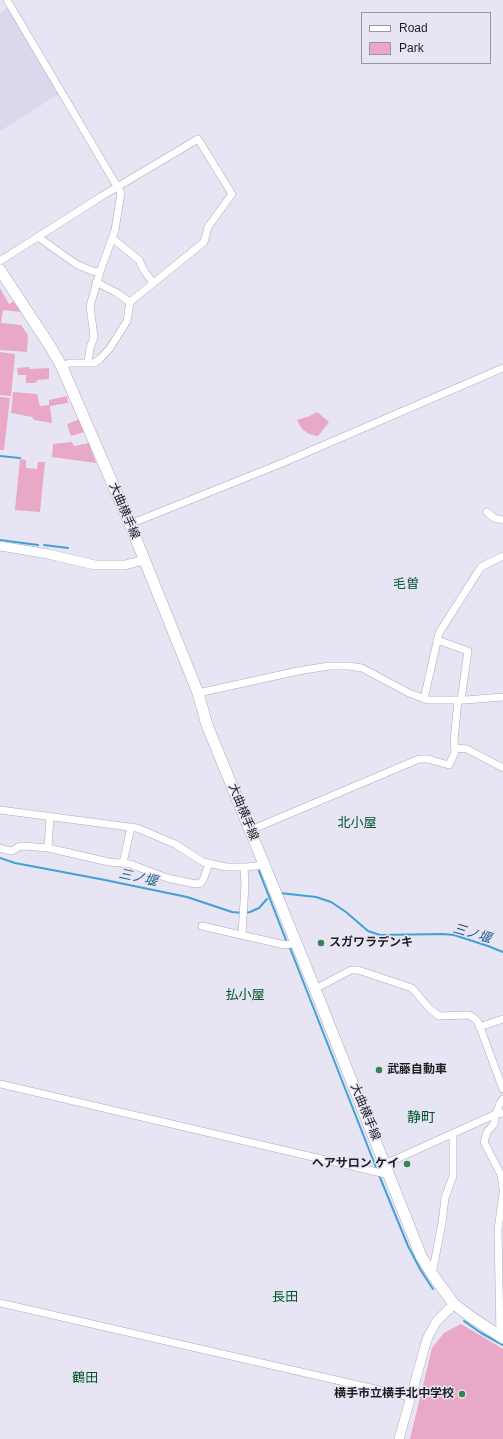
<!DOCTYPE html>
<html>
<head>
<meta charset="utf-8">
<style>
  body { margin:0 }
  #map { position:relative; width:503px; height:1439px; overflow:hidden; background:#e7e5f3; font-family:Helvetica,sans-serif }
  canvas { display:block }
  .legend { position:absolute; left:361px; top:12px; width:130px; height:52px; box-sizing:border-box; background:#e7e5f3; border:1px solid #97959f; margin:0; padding:5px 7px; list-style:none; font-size:12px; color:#1e1d22 }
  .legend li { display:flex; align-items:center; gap:8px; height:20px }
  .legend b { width:20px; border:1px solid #97959f }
</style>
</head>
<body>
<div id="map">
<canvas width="503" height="1439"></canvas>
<ul class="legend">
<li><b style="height:5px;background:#fff"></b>Road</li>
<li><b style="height:11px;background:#e8a8c6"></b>Park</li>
</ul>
</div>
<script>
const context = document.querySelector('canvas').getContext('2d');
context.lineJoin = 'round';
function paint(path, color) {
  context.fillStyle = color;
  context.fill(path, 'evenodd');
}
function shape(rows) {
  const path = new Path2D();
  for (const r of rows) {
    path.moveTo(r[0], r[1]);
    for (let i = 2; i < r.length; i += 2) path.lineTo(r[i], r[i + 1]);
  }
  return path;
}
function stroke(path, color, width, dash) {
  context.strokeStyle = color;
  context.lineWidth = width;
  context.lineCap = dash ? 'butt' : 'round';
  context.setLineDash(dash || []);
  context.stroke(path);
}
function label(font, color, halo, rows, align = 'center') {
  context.font = font + ' Helvetica,"Noto Sans JP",sans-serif';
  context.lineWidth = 3;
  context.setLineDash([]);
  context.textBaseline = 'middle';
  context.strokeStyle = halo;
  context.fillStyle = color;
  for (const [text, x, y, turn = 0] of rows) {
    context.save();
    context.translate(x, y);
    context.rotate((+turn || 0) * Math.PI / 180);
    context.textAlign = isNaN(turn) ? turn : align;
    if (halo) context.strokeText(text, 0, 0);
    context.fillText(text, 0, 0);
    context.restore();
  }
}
const built = shape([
  [8,8,59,94,0,131,0,13]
]);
const green = shape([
  [0,288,9,304,14,301,21,312,3,310,1,323,21,325,28,335,27,352,0,350],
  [0,352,15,354,11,396,0,395],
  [29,367,30,369,49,368,49,379,37,380,37,382,33,383,26,383,26,375,18,375,17,368],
  [13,392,37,394,40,406,49,405,49,400,67,396,68,403,50,406,52,423,34,420,32,417,11,413],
  [0,397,10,398,4,450,0,450],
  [317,412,329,422,318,436,309,434,302,429,297,420,310,416],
  [80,419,84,432,71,436,67,424],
  [72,442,74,446,89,443,96,463,52,457,53,444],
  [20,459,26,460,26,468,37,469,38,462,45,462,40,512,15,510],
  [461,1324,503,1349,503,1439,410,1439,432,1348,444,1333]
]);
const stream = shape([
  [0,456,20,458],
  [0,540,38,545],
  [44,545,68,548],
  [0,858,15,863,105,880,187,897,232,912,243,913,250,912,259,908,267,899],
  [259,871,286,940],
  [280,893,316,897,331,902,346,912,368,931,380,935,443,934,454,935,488,946,503,952],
  [290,948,377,1170],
  [379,1175,408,1246,420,1269,433,1289],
  [464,1321,481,1333,503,1345]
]);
const minor = shape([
  [7,0,121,193,115,230,100,272,90,306,94,337,90,348,88,363],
  [38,237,76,264,92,271,100,272],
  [112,238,139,260,143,269,153,283],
  [0,261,102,196,198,139,232,194,208,227,204,242,130,302,127,321,110,348,100,359,94,363,69,363,62,367],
  [96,282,117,293,130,302],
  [487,512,494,518,503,520],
  [130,524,280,464,503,368],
  [437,640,468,651,461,700],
  [198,693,298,671,329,666,349,666,362,668,409,693,428,700,465,700,503,697],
  [424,699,439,633,481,567,503,556],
  [455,748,467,749,503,768],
  [0,810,137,828,175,844,203,862,226,867,246,867,264,865],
  [251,830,419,759,428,759,449,765,455,752,454,741,458,700],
  [0,848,10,851,14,850,18,847,23,846,48,848,109,862,130,864,167,878,196,884,201,883,204,878,209,863],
  [48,848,50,816],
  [123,863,131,827],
  [202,926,285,945,296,943],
  [242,934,245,885,244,867],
  [315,989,351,970,358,970,412,988,429,1008,439,1016,469,1015,474,1018,478,1022,503,1089],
  [479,1027,503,1019],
  [0,1084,390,1175],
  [503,1113,496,1114,494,1124,487,1132,484,1142,501,1175,503,1189],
  [385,1164,496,1114,500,1103,503,1099],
  [432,1274,442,1223,445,1198,453,1176,453,1134],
  [0,1303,410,1397],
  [500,1336,498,1229,503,1194]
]);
const tertiary = shape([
  [0,546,48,554,95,565,125,565,144,560],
  [399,1439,427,1339,436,1322,454,1304]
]);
const primary = shape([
  [0,270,50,346,62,367,130,524,198,693,207,725,315,989,421,1256,432,1274,454,1304,471,1317,503,1338]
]);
const markers = [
  [321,943,4,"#368453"],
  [379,1070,4,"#368453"],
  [407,1164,4,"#368453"],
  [462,1394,4,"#368453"]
];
const streetNames = [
  ["大曲横手線",124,511,67],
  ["大曲横手線",243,812,68],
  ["大曲横手線",365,1112,68]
];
const poiNames = [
  ["スガワラデンキ",329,943],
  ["武藤自動車",387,1070],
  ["ヘアサロン ケイ",399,1164,"right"],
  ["横手市立横手北中学校",454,1394,"right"]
];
const neighbourhoodNames = [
  ["毛曽",406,584],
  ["北小屋",357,823],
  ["払小屋",245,995],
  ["長田",285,1297],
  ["鶴田",85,1378]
];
const waterNames = [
  ["三ノ堰",138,878,12],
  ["三ノ堰",472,934,16]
];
const quarterNames = [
  ["静町",421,1118]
];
paint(built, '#dbd7ec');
paint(green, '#e8a8c6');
stroke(stream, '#41a0d6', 2);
stroke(minor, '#acaab7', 8);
stroke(tertiary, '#acaab7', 10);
stroke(primary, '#acaab7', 12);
stroke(minor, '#fff', 7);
stroke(tertiary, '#fff', 9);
stroke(primary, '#fff', 11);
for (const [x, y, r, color] of markers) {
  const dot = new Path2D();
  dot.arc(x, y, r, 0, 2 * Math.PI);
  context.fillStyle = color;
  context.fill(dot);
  stroke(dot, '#e7e5f3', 1.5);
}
label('12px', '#1e1d22', '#e7e5f3', streetNames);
label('bold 12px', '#1e1d22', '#e7e5f3', poiNames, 'left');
label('13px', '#00542a', '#e7e5f3', neighbourhoodNames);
label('italic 13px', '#175d82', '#e7e5f3', waterNames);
label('14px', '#00542a', '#e7e5f3', quarterNames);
</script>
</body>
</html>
